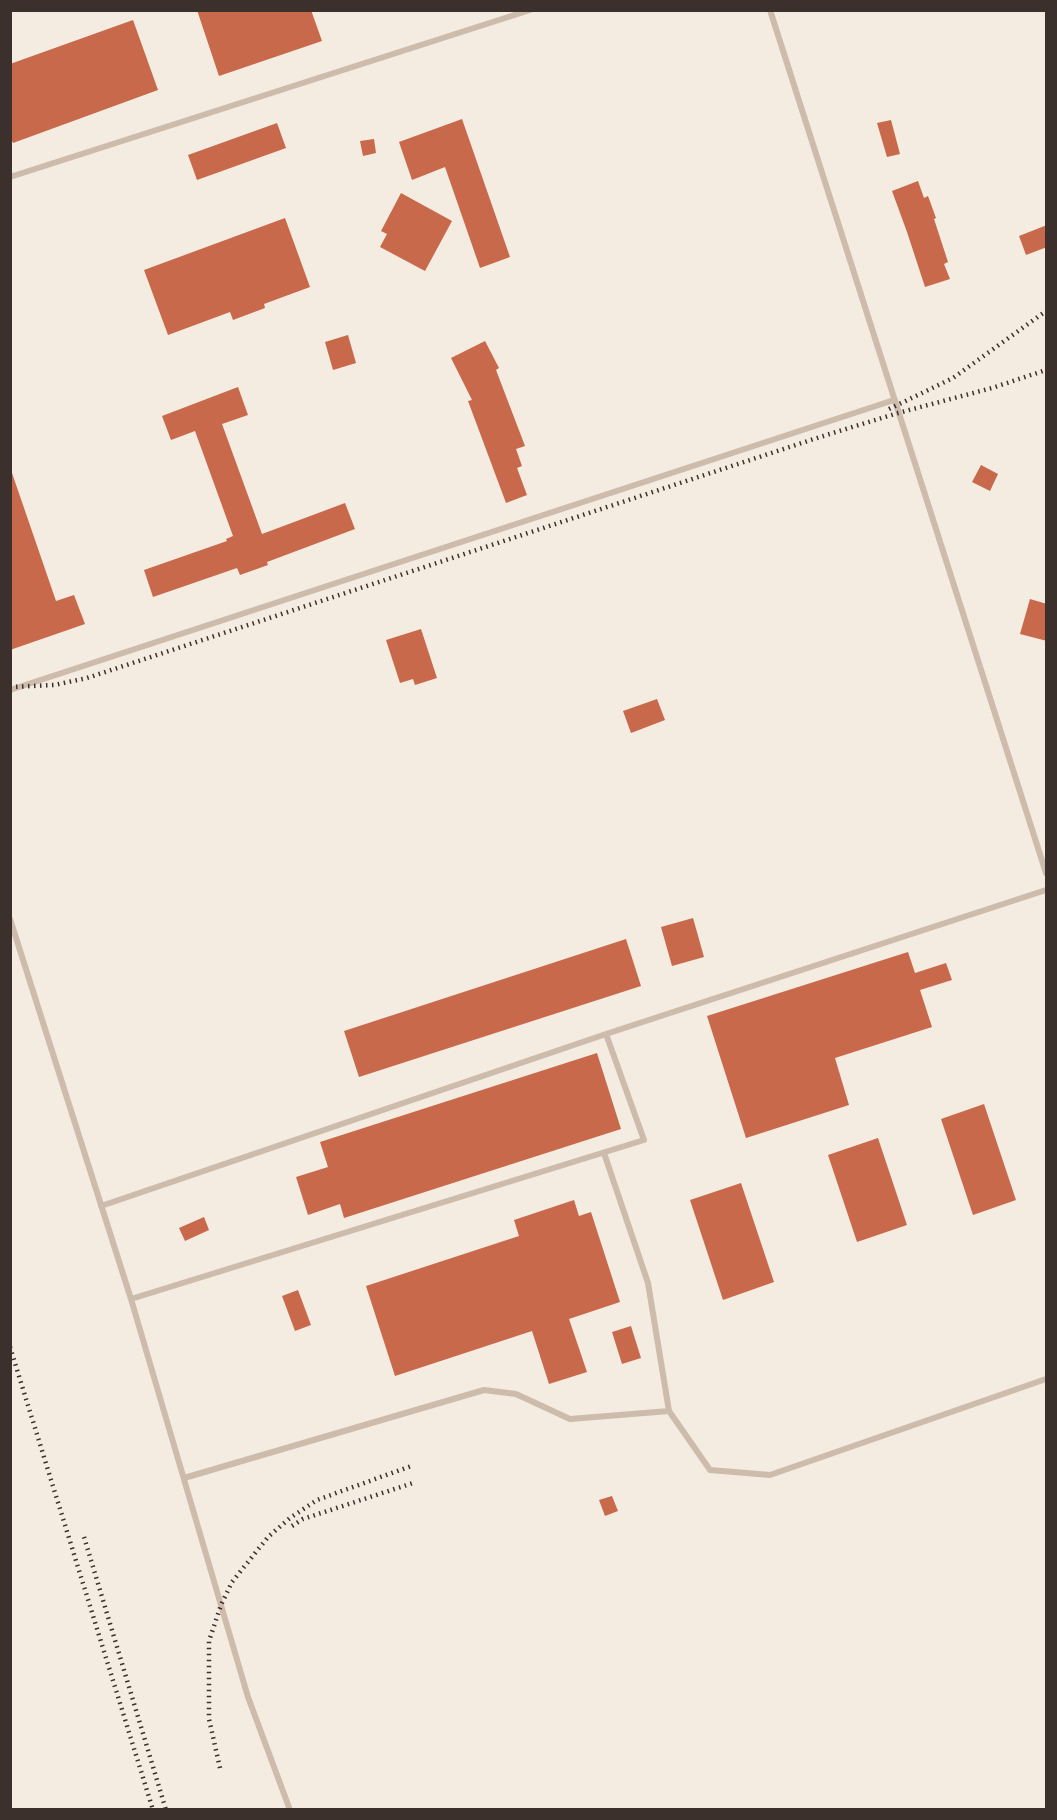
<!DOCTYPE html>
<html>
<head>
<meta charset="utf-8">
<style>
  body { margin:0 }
  #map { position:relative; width:1057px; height:1820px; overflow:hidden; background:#f4ebe1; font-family:Manrope,sans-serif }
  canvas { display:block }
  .frame { position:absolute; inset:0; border:12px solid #3b302b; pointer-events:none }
</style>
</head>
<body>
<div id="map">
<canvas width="1057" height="1820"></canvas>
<div class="frame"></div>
</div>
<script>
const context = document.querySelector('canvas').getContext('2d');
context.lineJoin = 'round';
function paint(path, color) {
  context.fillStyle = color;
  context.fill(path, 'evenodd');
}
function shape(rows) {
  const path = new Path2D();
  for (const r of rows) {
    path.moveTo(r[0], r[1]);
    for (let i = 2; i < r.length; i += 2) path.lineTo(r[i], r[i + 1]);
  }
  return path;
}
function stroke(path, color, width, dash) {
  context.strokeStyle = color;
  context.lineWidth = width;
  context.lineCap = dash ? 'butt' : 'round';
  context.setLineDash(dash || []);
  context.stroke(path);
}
const building = shape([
  [197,10,311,10,322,41,219,76],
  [133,20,158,90,13,143,10,136,10,64],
  [462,119,510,257,480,268,445,167,412,180,399,142],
  [891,120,900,154,887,157,877,123],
  [277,123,286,148,197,180,188,155],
  [374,139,376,153,363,156,360,141],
  [918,181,924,198,928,196,936,218,934,219,948,262,944,264,950,279,925,287,907,232,892,191],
  [401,193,452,221,425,271,380,247,387,234,381,231],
  [285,218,310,287,264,304,265,308,233,320,230,312,168,335,144,270],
  [1047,225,1047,247,1026,255,1019,236],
  [348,335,356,363,333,370,325,342],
  [485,341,499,368,496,370,525,446,516,449,522,466,517,468,527,495,506,503,468,401,472,400,451,358],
  [238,387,248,415,222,424,262,534,345,503,355,529,267,562,268,565,240,575,237,568,153,597,144,570,227,541,226,539,233,536,195,431,171,440,162,416],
  [981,465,998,474,990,491,972,482],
  [10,473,12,473,56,601,74,595,85,624,10,650],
  [1030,599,1047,604,1047,641,1020,634],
  [421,629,437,678,415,685,413,679,400,683,386,640],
  [657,699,665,720,631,733,623,711],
  [693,918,704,957,672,966,661,927],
  [626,939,641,986,359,1077,344,1031],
  [908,952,915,973,946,963,952,980,920,990,932,1027,835,1058,849,1105,746,1138,707,1016],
  [597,1053,621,1129,344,1218,340,1204,308,1215,296,1177,328,1167,320,1142],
  [984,1104,1016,1200,973,1215,941,1119],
  [878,1138,907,1225,857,1242,828,1155],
  [741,1183,774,1282,723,1300,690,1200],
  [574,1200,579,1216,591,1212,620,1302,569,1319,587,1372,549,1384,532,1331,395,1376,366,1286,519,1236,514,1220],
  [204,1217,209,1230,185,1241,179,1228],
  [298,1290,311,1325,295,1331,282,1296],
  [631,1326,641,1358,622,1364,612,1332],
  [612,1496,618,1511,605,1516,599,1500]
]);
const service = shape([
  [770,10,1046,873],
  [10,177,530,10],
  [10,690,894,400],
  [10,919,131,1299,248,1697,290,1810],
  [604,1153,648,1283,669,1411,710,1470,770,1475,1046,1379],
  [101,1206,606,1034,1046,890],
  [131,1299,644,1140,606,1034],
  [184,1478,484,1390,516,1394,570,1419,669,1411]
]);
const rail = shape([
  [889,409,953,378,1046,311],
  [10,687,54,685,87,678,820,437,898,413,992,388,1046,370],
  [10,1347,153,1810],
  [292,1526,303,1519,413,1483],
  [84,1537,166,1810],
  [220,1768,209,1719,209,1641,221,1605,232,1582,268,1537,290,1518,317,1500,414,1465]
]);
paint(building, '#c8694b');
stroke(service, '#cdbbac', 6);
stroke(rail, '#3b302b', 4.5, [1.5, 4.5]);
</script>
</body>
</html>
